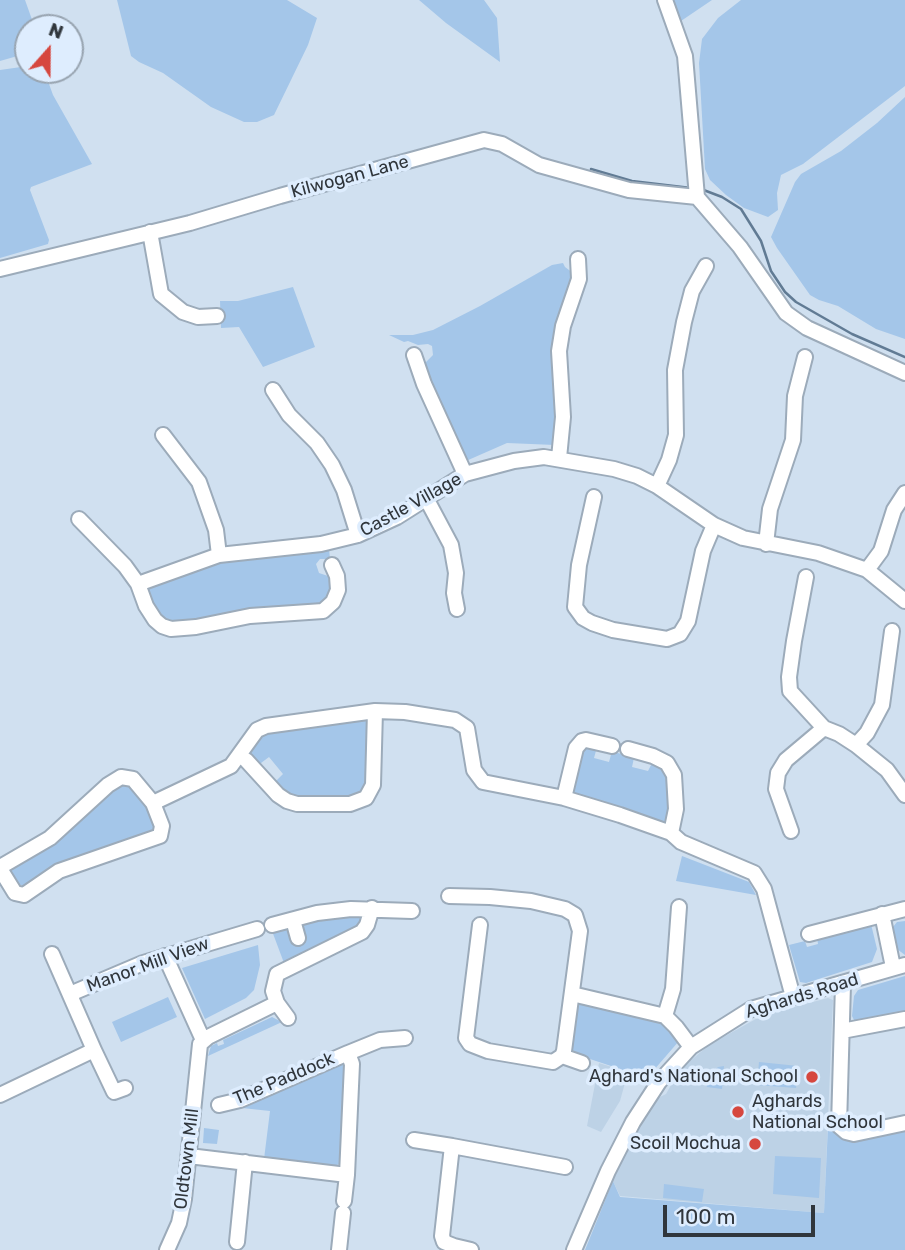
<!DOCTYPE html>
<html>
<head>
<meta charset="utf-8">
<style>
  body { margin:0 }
  #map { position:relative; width:905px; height:1250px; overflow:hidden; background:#d0e0f0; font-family:Rubik,sans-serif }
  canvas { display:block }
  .north { position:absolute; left:14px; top:14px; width:70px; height:70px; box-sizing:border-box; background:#deedfe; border:2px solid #98a4b0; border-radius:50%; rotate:21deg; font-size:19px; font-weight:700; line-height:28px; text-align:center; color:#30363c }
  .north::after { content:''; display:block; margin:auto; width:24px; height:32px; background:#d6473f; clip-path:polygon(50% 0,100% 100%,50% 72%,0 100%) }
  .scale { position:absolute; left:663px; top:1205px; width:152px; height:32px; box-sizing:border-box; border:4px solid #30363c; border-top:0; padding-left:9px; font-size:21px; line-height:24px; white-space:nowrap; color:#30363c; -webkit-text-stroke:5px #deedfe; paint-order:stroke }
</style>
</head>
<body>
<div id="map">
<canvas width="905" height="1250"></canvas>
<div class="north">N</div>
<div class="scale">100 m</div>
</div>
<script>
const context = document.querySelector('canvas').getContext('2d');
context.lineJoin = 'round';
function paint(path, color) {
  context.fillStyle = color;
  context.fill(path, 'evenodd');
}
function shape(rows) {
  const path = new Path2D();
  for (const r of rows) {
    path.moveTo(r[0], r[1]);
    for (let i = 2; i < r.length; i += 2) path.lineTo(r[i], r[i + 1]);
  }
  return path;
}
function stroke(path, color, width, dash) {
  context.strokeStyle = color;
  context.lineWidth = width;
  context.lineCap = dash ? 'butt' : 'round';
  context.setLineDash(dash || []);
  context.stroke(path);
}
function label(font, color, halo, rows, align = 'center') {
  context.font = font + ' Rubik,sans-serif';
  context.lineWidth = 7;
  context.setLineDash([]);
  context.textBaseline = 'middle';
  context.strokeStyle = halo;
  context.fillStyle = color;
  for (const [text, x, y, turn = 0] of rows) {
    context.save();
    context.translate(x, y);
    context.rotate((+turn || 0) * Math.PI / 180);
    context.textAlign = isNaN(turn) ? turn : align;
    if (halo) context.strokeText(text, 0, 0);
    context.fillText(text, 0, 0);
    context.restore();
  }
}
const built = shape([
  [828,998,833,1000,824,1213,620,1196,613,1181,629,1142,654,1100,666,1094,676,1076,689,1062,709,1045,763,1015],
  [599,1063,628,1072,620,1101,601,1132,587,1126]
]);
const green = shape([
  [0,0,25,0,35,28,28,28,28,53,0,61],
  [117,0,287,0,317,18,308,45,274,115,257,122,244,122,211,107,163,73,139,62,131,56],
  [419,0,484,0,497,18,500,62,446,23],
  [674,0,712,0,681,21],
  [741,0,905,0,905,86,803,164,781,175,777,193,778,210,768,217,744,208,726,195,710,180,705,169,699,63,702,39,718,18],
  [28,66,28,70,43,70,45,73,53,95,92,164,31,187,30,190,49,240,48,244,0,258,0,70],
  [905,97,905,339,876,329,838,306,819,300,810,295,777,248,771,237,795,182,801,174,841,151,877,123],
  [563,263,565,267,573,273,555,445,507,443,466,461,438,406,424,364,433,355,432,346,428,344,418,345,408,341,404,342,389,335,413,335,433,330,480,306,552,265],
  [293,287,315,347,263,367,239,327,221,328,220,301,238,301],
  [329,549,330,559,320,559,316,564,319,573,331,577,329,593,320,606,174,624,164,620,156,611,148,593,150,586,223,561],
  [358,717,365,720,369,725,368,780,366,788,359,796,350,800,304,800,290,797,275,782,283,774,269,757,261,763,253,762,245,755,261,733],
  [582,747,597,747,594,758,609,762,612,751,630,757,634,758,632,767,648,771,653,761,664,765,670,780,670,813,665,823,661,824,572,794],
  [131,783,155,819,156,832,72,859,26,887,18,884,12,875,11,868,118,784],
  [682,856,749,882,756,895,676,881],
  [356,915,365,917,362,926,284,963,272,931,283,929,291,932,308,921],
  [905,921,905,955,897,949,893,933,893,927,897,922],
  [871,924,877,949,872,962,806,983,800,982,789,945,805,941,807,947,818,944,817,938],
  [258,945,260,965,254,990,246,998,205,1019,182,968],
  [905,976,905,1014,859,1023,854,1020,852,1016,854,996,858,990],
  [168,997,177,1017,121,1042,112,1022],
  [582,1001,663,1023,679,1041,647,1078,569,1052,577,1006],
  [272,1017,282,1022,208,1056,211,1046,217,1043,218,1046,224,1044,223,1040],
  [759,1062,798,1066,796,1088,757,1085],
  [335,1063,342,1063,346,1067,341,1157,339,1164,333,1167,264,1159,270,1111,242,1108],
  [724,1066,722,1089,707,1087,705,1080,718,1067],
  [828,1126,854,1140,905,1131,905,1250,585,1250,613,1181,620,1197,824,1213],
  [204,1128,219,1130,217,1144,203,1143],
  [775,1156,821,1158,819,1198,773,1194],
  [664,1184,704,1189,702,1202,663,1198]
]);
const stream = shape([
  [591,169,632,181,691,188],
  [701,189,722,197,741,209,761,241,771,271,785,292,796,302,852,334,905,357]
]);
const minor = shape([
  [665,0,685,56,697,197,740,247,786,313,807,328,905,373],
  [150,232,161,294,183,312,198,317,217,316],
  [0,269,190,223,280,196,484,140,502,144,539,165,629,190,697,197],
  [414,355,424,384,465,474],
  [273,390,289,415,317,443,332,465,344,490,358,535],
  [163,435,199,482,216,530,219,555],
  [559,458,563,417,559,351,563,326,579,279,578,259],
  [657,486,669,460,676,435,675,370,684,322,692,291,706,266],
  [594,497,579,565,575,607,583,618,592,623,613,630,667,639,680,634,688,621,703,551,714,525],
  [426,498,451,545,456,573,454,593,457,609],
  [79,519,125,566,138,584,146,606,155,620,162,626,171,629,196,627,250,616,323,611,333,602,338,590,337,576,332,565],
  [766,544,770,509,793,440,795,396,805,357],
  [867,570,881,551,894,510,905,493],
  [806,577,794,641,789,677,790,691,824,728,839,734,856,745,887,770,905,795],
  [138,584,219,555,321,544,358,535,397,517,465,474,514,461,544,457,614,469,637,476,657,486,714,525,743,538,818,553,867,570,905,601],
  [856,745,867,733,882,705,892,631],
  [628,749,653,756,667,763,674,775,676,809,671,833],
  [246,760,278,795,287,801,297,804,350,804,366,798,373,785,375,711],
  [121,777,133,779,153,803,162,826,160,836,59,871,24,895,15,893,2,872,2,866,50,838,108,785,121,777],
  [564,798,576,748,582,741,586,740,612,746],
  [153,803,231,766,257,730,266,726,375,711,405,712,455,720,467,728,474,770,483,782,564,798,620,815,671,833,681,842,754,873,764,889,793,997],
  [791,831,776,789,778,773,786,760,824,728],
  [449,896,490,897,531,901,565,909,575,915,580,931,564,1051,562,1056,553,1062,488,1051,470,1044,466,1038,480,925],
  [679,907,673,989,665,1016,676,1027,691,1047],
  [882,914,893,967],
  [293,920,298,938],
  [272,925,317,913,351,909,412,911],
  [809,934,905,909],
  [165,956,203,1040],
  [843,984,839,1126,846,1132,854,1134,905,1123],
  [70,994,143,963,257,929],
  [572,994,665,1016],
  [288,1018,277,1003,273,991,277,974,362,932,367,925,372,908],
  [842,1031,905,1019],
  [94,1050,114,1092,125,1088],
  [348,1053,380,1040,405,1038],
  [562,1056,582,1063],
  [0,1095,94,1050,52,954],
  [219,1105,240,1100,348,1053,352,1064,347,1175],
  [414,1140,452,1146,442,1236,444,1242,454,1246,471,1250],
  [452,1146,565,1167],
  [189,1156,347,1175,344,1201],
  [237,1242,245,1162],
  [167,1250,179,1223,184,1199,200,1044,208,1037,277,1003],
  [339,1250,343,1213],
  [574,1250,608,1171,633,1122,659,1082,691,1047,751,1009,905,965]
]);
const markers = [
  [812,1077,7,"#d6473f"],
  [738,1112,7,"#d6473f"],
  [755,1144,7,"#d6473f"]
];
const streetNames = [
  ["Kilwogan Lane",350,177,-15],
  ["Castle Village",411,505,-29],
  ["Manor Mill View",148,965,-20],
  ["Aghards Road",802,996,-17],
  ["The Paddock",284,1079,-23],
  ["Oldtown Mill",187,1159,-83]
];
const poiNames = [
  ["Aghard's National School",798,1077],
  ["Aghards",752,1102,"left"],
  ["National School",752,1123,"left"],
  ["Scoil Mochua",741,1144]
];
paint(built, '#bdd2e6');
paint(green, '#a4c6e9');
stroke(stream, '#617b94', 2.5);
stroke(minor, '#9cabba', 18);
stroke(minor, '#fff', 14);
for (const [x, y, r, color] of markers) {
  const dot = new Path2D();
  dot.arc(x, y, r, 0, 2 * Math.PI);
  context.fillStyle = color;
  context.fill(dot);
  stroke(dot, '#deedfe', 2.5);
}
label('18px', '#30363c', '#deedfe', streetNames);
label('18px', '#30363c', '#deedfe', poiNames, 'right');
</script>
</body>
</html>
